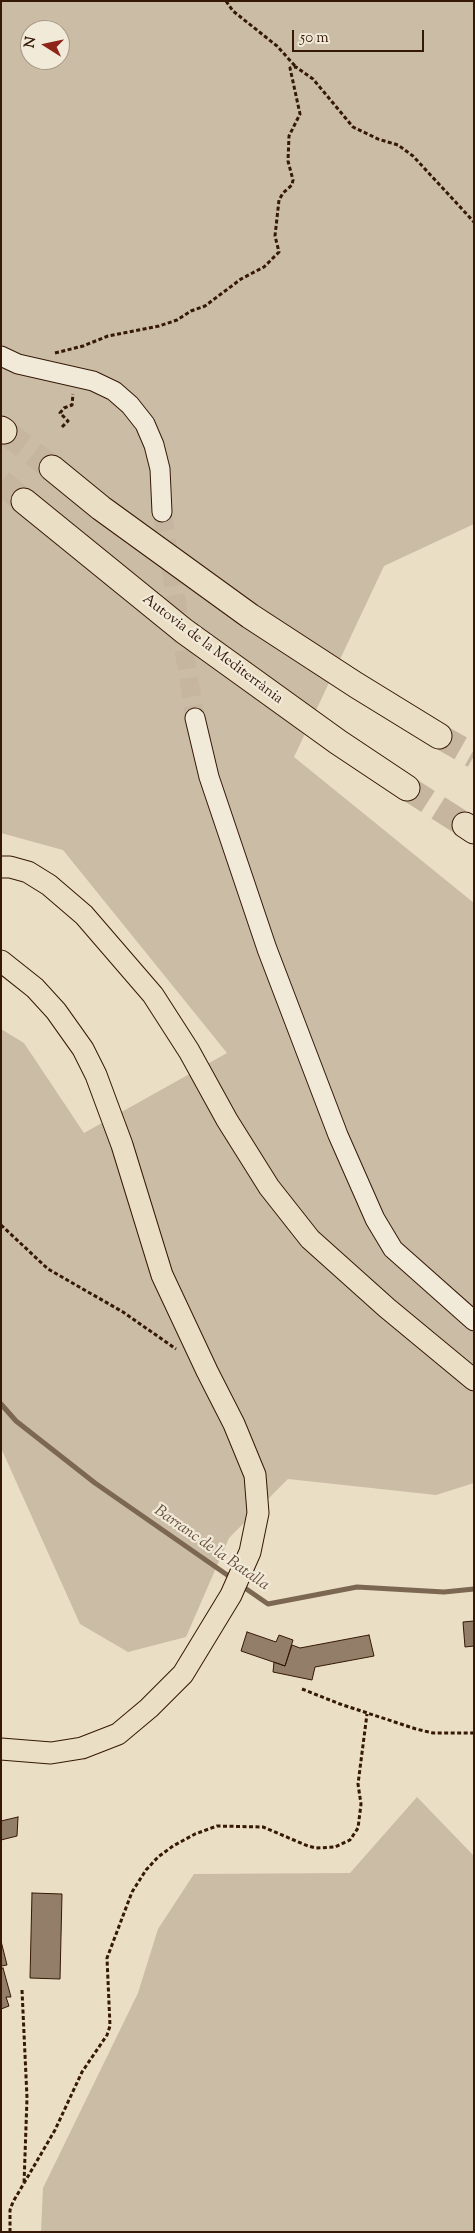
<!DOCTYPE html>
<html>
<head>
<meta charset="utf-8">
<style>
  body { margin:0 }
  #map { position:relative; width:475px; height:2233px; overflow:hidden; background:#eadec5; font-family:"Sorts Mill Goudy",serif }
  canvas { display:block }
  .frame { position:absolute; inset:0; border:2px solid #351806; pointer-events:none }
  .north { position:absolute; left:20px; top:20px; width:50px; height:50px; box-sizing:border-box; background:#f1ead9; border:1px solid #a69685; border-radius:50%; rotate:280deg; font-size:14px; font-weight:700; line-height:20px; text-align:center; color:#351806 }
  .north::after { content:''; display:block; margin:auto; width:18px; height:22px; background:#8f2418; clip-path:polygon(50% 0,100% 100%,50% 72%,0 100%) }
  .scale { position:absolute; left:292px; top:30px; width:132px; height:22px; box-sizing:border-box; border:2px solid #351806; border-top:0; padding-left:6px; font-size:15px; line-height:18px; white-space:nowrap; color:#351806; -webkit-text-stroke:4px #f1ead9; paint-order:stroke }
</style>
</head>
<body>
<div id="map">
<canvas width="475" height="2233"></canvas>
<div class="frame"></div>
<div class="north">N</div>
<div class="scale">50 m</div>
</div>
<script>
const context = document.querySelector('canvas').getContext('2d');
context.lineJoin = 'round';
function paint(path, color) {
  context.fillStyle = color;
  context.fill(path, 'evenodd');
}
function shape(rows) {
  const path = new Path2D();
  for (const r of rows) {
    path.moveTo(r[0], r[1]);
    for (let i = 2; i < r.length; i += 2) path.lineTo(r[i], r[i + 1]);
  }
  return path;
}
function stroke(path, color, width, dash) {
  context.strokeStyle = color;
  context.lineWidth = width;
  context.lineCap = dash ? 'butt' : 'round';
  context.setLineDash(dash || []);
  context.stroke(path);
}
function label(font, color, halo, rows, align = 'center') {
  context.font = font + ' "Sorts Mill Goudy",serif';
  context.lineWidth = 4.5;
  context.setLineDash([]);
  context.textBaseline = 'middle';
  context.strokeStyle = halo;
  context.fillStyle = color;
  for (const [text, x, y, turn = 0] of rows) {
    context.save();
    context.translate(x, y);
    context.rotate((+turn || 0) * Math.PI / 180);
    context.textAlign = isNaN(turn) ? turn : align;
    if (halo) context.strokeText(text, 0, 0);
    context.fillText(text, 0, 0);
    context.restore();
  }
}
const green = shape([
  [1,1,474,1,474,524,384,566,294,757,474,903,474,1483,436,1495,288,1479,229,1538,186,1637,128,1652,80,1624,1,1448,1,1029,24,1043,84,1133,227,1053,63,850,1,833],
  [30,30,60,30,60,60,30,60],
  [417,1797,474,1856,474,2232,41,2232,43,2188,138,1993,158,1929,194,1874,350,1873]
]);
const stream = shape([
  [1,1404,16,1421,95,1483,233,1579],
  [242,1586,268,1604,357,1587,444,1592,474,1589]
]);
const building = shape([
  [474,1621,474,1646,465,1647,463,1622,474,1621],
  [247,1632,276,1642,279,1635,293,1640,285,1666,241,1651,247,1632],
  [369,1635,374,1656,315,1667,312,1680,273,1672,274,1662,285,1666,292,1645,300,1648,369,1635],
  [18,1817,17,1836,1,1840,1,1821,18,1817],
  [32,1893,62,1894,60,1979,30,1978,32,1893],
  [1,1941,7,1965,1,1966,1,1941],
  [3,1968,11,1997,6,1997,9,2006,1,2009,1,1969,3,1968]
]);
const secondaryTunnel = shape([
  [162,512,195,718]
]);
const highwayTunnel = shape([
  [4,431,52,468],
  [1,482,24,501],
  [439,736,474,756],
  [407,788,465,825]
]);
const path = shape([
  [226,1,233,11,277,46,296,67],
  [55,353,83,346,108,336,159,326,177,320,191,311,205,306,241,279,264,267,279,252,275,236,279,200,283,193,292,185,293,180,288,161,289,136,300,114,290,68,296,67,313,79,353,127,378,139,398,145,413,156,474,222],
  [62,427,68,421,60,413,64,408,72,405,73,394],
  [1,1225,48,1269,123,1312,176,1349],
  [302,1689,340,1704,416,1729,433,1733,474,1733],
  [22,1990,27,2098,24,2184],
  [10,2232,10,2210,13,2202,55,2130,82,2072,107,2035,110,2026,107,1958,132,1892,146,1870,158,1857,173,1846,195,1834,217,1826,263,1827,308,1846,316,1848,335,1847,350,1840,358,1828,361,1804,358,1784,367,1714]
]);
const secondary = shape([
  [1,356,18,364,93,381,114,391,130,405,145,424,154,445,160,469,162,512],
  [195,718,209,777,267,949,338,1135,375,1219,393,1249,474,1321]
]);
const primary = shape([
  [1,867,10,867,28,872,49,885,84,915,153,995,189,1051,227,1120,269,1187,310,1239,387,1308,474,1380],
  [1,961,35,988,56,1011,83,1049,96,1075,122,1145,162,1275,207,1371,234,1424,255,1475,258,1513,250,1552,231,1595,183,1674,149,1708,118,1734,82,1748,51,1753,1,1749]
]);
const highway = shape([
  [1,429,4,431],
  [52,468,101,508,250,616,356,685,439,736],
  [24,501,184,631,338,742,407,788],
  [465,825,474,831]
]);
const streetNames = [
  ["Autovia de la Mediterrània",212,650,37]
];
const waterNames = [
  ["Barranc de la Batalla",211,1549,35]
];
paint(green, '#cbbca5');
stroke(stream, '#7c6752', 5);
paint(building, '#937f69');
stroke(building, '#351806', 1);
stroke(secondaryTunnel, '#c6b69f', 19, [19, 9]);
stroke(highwayTunnel, '#c6b69f', 25, [25, 12]);
stroke(secondary, '#351806', 21);
stroke(primary, '#351806', 23);
stroke(highway, '#351806', 27);
stroke(path, '#351806', 3, [4, 2.5]);
stroke(secondary, '#f1ead9', 19);
stroke(primary, '#eadec5', 21);
stroke(highway, '#eadec5', 25);
label('15px', '#351806', '#f1ead9', streetNames);
label('italic 16px', '#654c38', '#f1ead9', waterNames);
</script>
</body>
</html>
